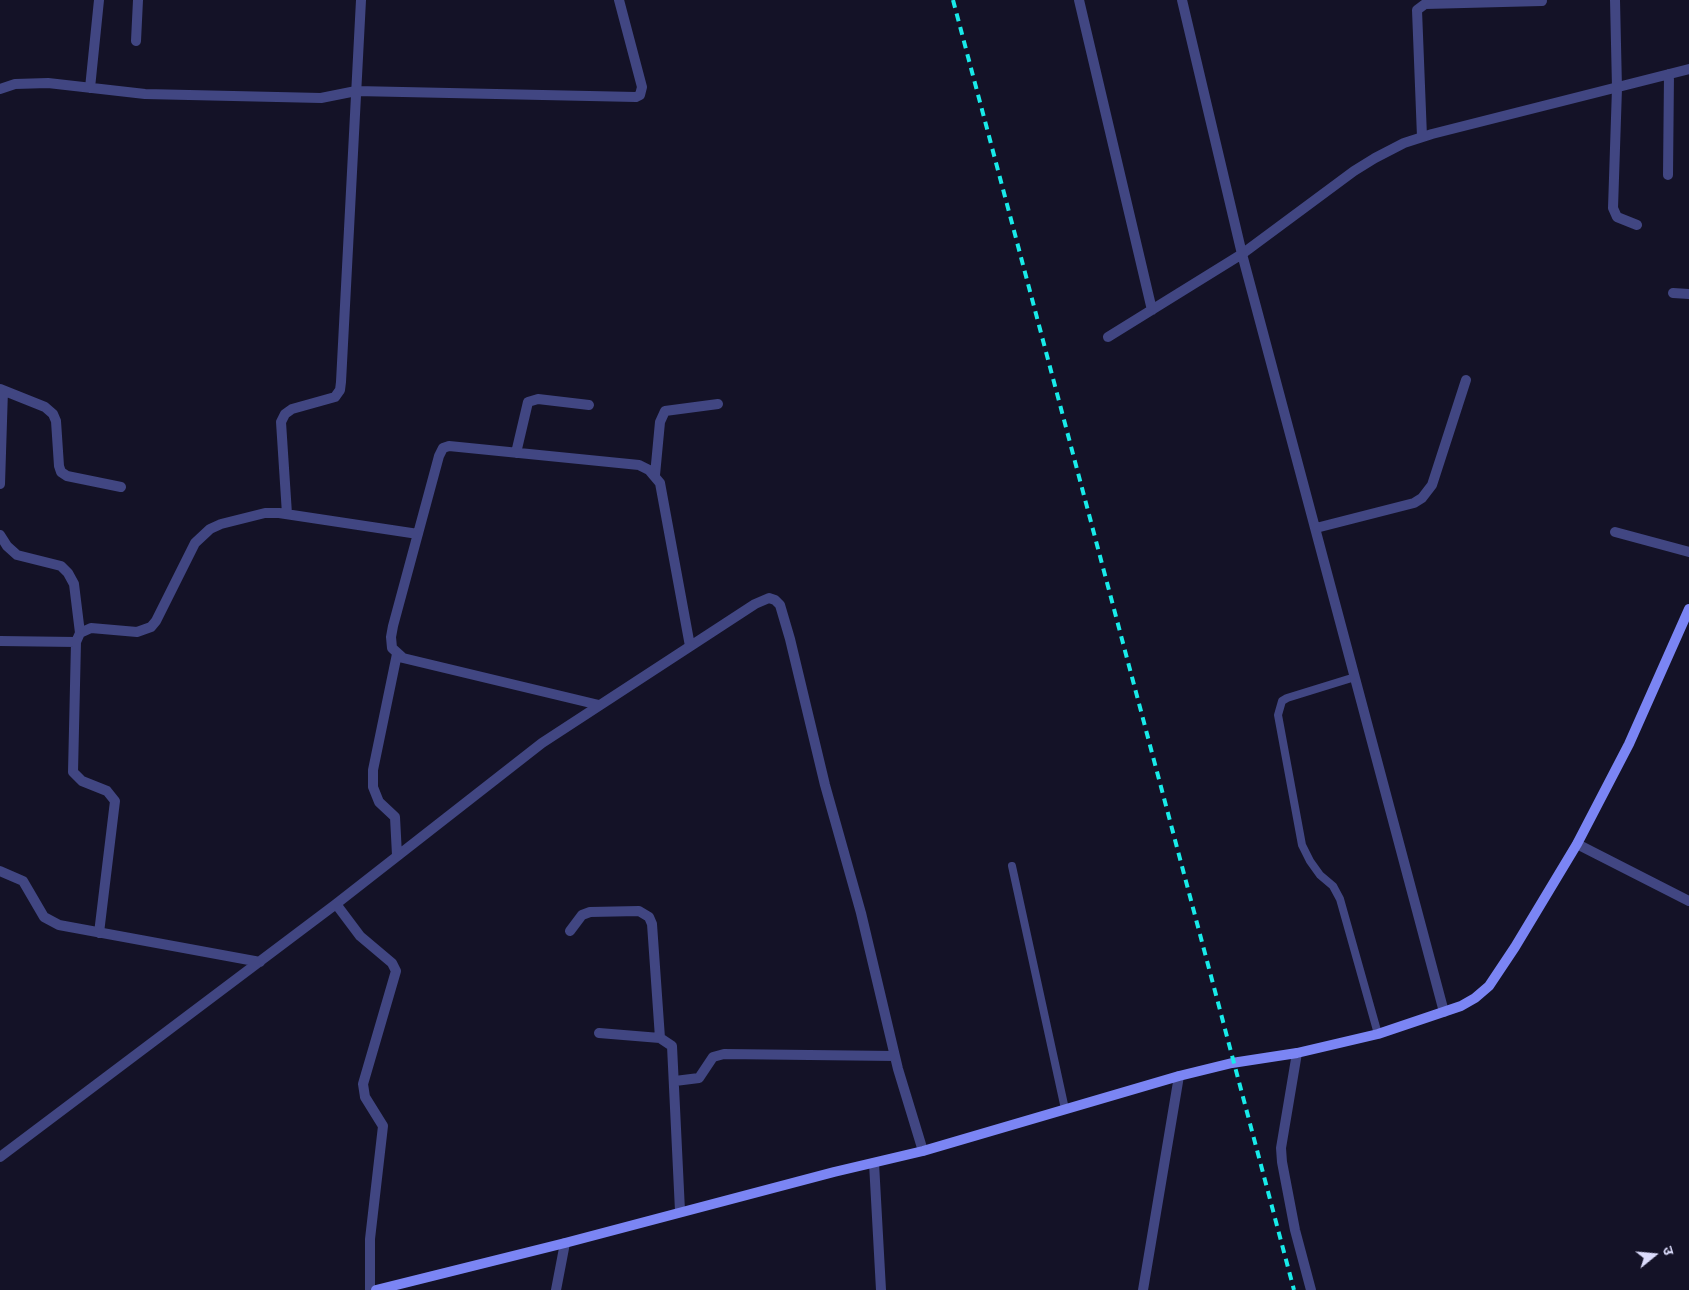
<!DOCTYPE html>
<html>
<head>
<meta charset="utf-8">
<style>
  body { margin:0 }
  #map { position:relative; width:1689px; height:1290px; overflow:hidden; background:#141227; font-family:Ubuntu,"Noto Sans Devanagari",sans-serif }
  canvas { display:block }
  .north { position:absolute; left:1629px; top:1230px; width:50px; height:50px; -webkit-text-stroke:4px #141227; paint-order:stroke; rotate:73deg; font-size:14px; font-weight:700; line-height:20px; text-align:center; color:#dcdcfc }
  .north::after { content:''; display:block; margin:auto; width:18px; height:22px; background:#dcdcfc; clip-path:polygon(50% 0,100% 100%,50% 72%,0 100%) }
</style>
</head>
<body>
<div id="map">
<canvas width="1689" height="1290"></canvas>
<div class="north">उ</div>
</div>
<script>
const context = document.querySelector('canvas').getContext('2d');
context.lineJoin = 'round';
function shape(rows) {
  const path = new Path2D();
  for (const r of rows) {
    path.moveTo(r[0], r[1]);
    for (let i = 2; i < r.length; i += 2) path.lineTo(r[i], r[i + 1]);
  }
  return path;
}
function stroke(path, color, width, dash) {
  context.strokeStyle = color;
  context.lineWidth = width;
  context.lineCap = dash ? 'butt' : 'round';
  context.setLineDash(dash || []);
  context.stroke(path);
}
const service = shape([
  [1355,677,1287,698,1282,701,1278,715,1302,845,1310,861,1320,875,1333,886,1340,899,1378,1034],
  [1012,866,1065,1109]
]);
const minor = shape([
  [1079,0,1152,310],
  [1182,0,1242,254,1444,1012],
  [1615,0,1617,88,1613,208,1617,217,1637,225],
  [136,41,138,0],
  [90,88,99,0],
  [0,89,15,84,48,83,145,94,321,98,356,91,636,97,640,95,642,87,619,0],
  [1422,137,1417,10,1425,4,1542,1],
  [1668,175,1669,74],
  [1673,293,1689,294],
  [1108,337,1242,254,1354,171,1375,158,1404,143,1432,134,1689,69],
  [0,389,45,407,53,414,56,421,59,466,61,472,67,476,121,487],
  [516,453,528,402,538,399,589,405],
  [655,475,660,422,665,411,718,404],
  [0,484,3,390],
  [287,514,281,422,285,414,292,409,335,397,340,390,341,382,361,0],
  [1316,528,1414,503,1422,498,1432,485,1466,380],
  [1615,532,1689,552],
  [0,535,7,546,17,555,61,566,68,573,74,584,80,633],
  [0,641,76,642],
  [599,705,403,658,392,648,391,637,393,626,439,456,443,448,449,446,639,465,649,470,660,483,690,646],
  [1577,844,1689,901],
  [397,855,395,817,379,802,373,787,373,770,397,654],
  [0,871,23,881,44,917,59,925,260,962],
  [336,904,360,936,392,963,396,971,363,1084,365,1097,383,1126,370,1239,370,1290],
  [570,931,582,915,590,912,639,911,649,917,652,924,660,1038],
  [99,933,115,801,107,791,82,781,73,772,76,642,80,633,91,628,137,632,151,627,156,621,195,543,210,529,221,524,265,513,279,513,418,534],
  [599,1033,660,1038,672,1046,680,1211],
  [1297,1053,1281,1148,1282,1162,1295,1230,1311,1290],
  [675,1081,699,1078,713,1057,724,1054,895,1056],
  [0,1157,336,904,542,743,755,604,769,598,775,600,780,605,790,639,825,785,861,913,898,1069,923,1151],
  [874,1163,881,1290],
  [556,1290,565,1243],
  [1143,1290,1179,1076]
]);
const secondary = shape([
  [376,1290,565,1243,834,1172,923,1151,1179,1076,1232,1063,1297,1053,1378,1034,1461,1006,1475,998,1489,986,1515,947,1577,844,1629,744,1689,609]
]);
const rail = shape([
  [953,0,1294,1290]
]);
stroke(service, '#414682', 8);
stroke(minor, '#414682', 10);
stroke(secondary, '#7b85f4', 10);
stroke(rail, '#18ebea', 4, [8, 6]);
</script>
</body>
</html>
